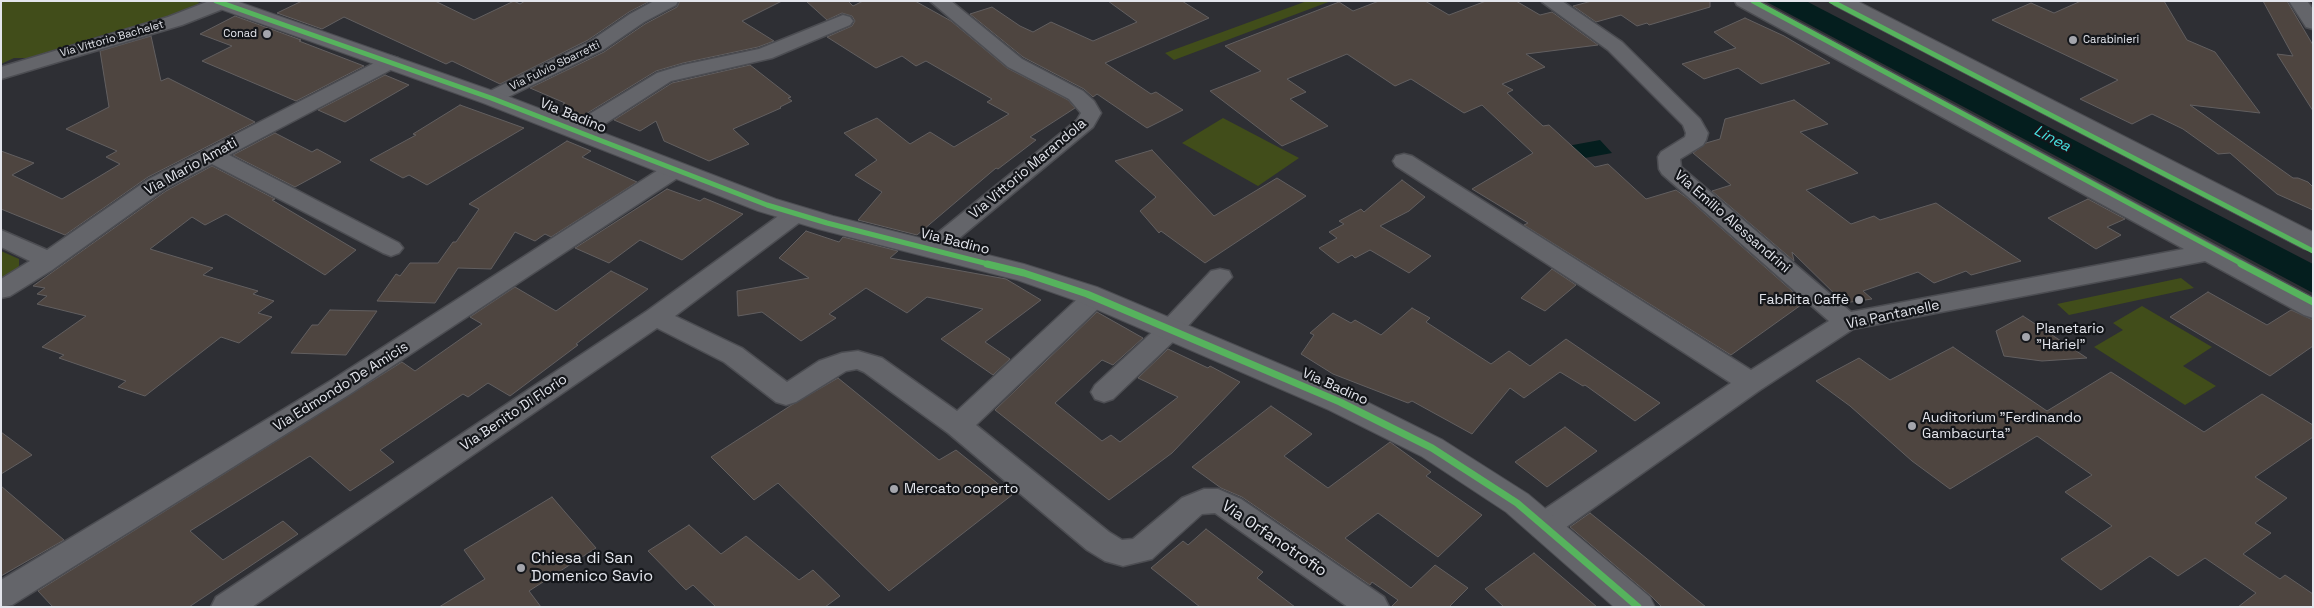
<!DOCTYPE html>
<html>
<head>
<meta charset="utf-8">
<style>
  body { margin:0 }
  #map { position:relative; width:2314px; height:608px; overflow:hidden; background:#2e2f34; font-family:"Space Grotesk",sans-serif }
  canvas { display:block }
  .frame { position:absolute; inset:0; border:2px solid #e3e5ec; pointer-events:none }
</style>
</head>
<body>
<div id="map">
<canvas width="2314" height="608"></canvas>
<div class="frame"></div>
</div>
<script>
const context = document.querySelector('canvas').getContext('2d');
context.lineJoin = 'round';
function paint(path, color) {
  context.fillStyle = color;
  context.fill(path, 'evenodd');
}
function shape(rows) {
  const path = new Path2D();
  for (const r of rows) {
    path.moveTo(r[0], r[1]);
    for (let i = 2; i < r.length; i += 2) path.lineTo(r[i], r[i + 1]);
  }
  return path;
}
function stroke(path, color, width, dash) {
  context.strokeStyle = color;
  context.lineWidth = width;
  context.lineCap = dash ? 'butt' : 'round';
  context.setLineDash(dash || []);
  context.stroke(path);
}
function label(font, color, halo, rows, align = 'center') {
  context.font = font + ' "Space Grotesk",sans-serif';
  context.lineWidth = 4.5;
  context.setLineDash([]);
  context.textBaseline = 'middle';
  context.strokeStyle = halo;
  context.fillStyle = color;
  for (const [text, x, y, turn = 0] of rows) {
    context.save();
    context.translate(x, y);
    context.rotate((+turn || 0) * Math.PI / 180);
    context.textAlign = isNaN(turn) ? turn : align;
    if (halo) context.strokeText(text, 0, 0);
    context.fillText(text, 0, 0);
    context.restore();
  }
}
const green = shape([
  [1,1,194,1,200,3,176,15,106,34,28,58,14,58,1,64],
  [1307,1,1331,1,1174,60,1165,53],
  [1223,118,1299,158,1258,186,1182,143],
  [1,251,19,259,19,266,8,277,1,281],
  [2181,278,2194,288,2069,315,2057,304],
  [2142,306,2212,347,2183,366,2216,386,2185,405,2094,347,2123,330,2113,323]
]);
const water = shape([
  [1765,1,1806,1,2313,264,2313,293],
  [1600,140,1612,153,1574,160,1562,147]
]);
const building = shape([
  [302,1,435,1,474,20,514,1,520,4,525,1,650,1,629,12,588,40,500,84,452,61,446,64,344,17,322,29,277,13,302,1],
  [680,1,782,1,742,21,774,41,758,47,683,63,656,71,576,120,571,119,563,104,565,103,530,88,604,52,645,24,677,7,680,1],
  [806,1,848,1,853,6,863,1,915,1,951,21,1007,68,1068,100,1075,108,1030,137,1036,140,998,169,996,168,917,235,858,220,882,192,855,175,877,160,844,133,877,118,910,144,930,132,954,147,1009,114,987,102,992,99,926,61,916,66,902,56,876,68,827,37,852,26,855,21,852,16,842,13,827,20,806,1],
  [1108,1,1182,1,1209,18,1105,63,1151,94,1156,92,1183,110,1147,128,1097,94,1093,97,1084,89,1023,57,970,14,992,7,1020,26,1033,32,1051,22,1093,41,1137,22,1108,1],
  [1379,1,1425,1,1449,15,1486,1,1516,1,1540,15,1552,12,1598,45,1526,54,1545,67,1502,84,1513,90,1507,93,1543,126,1549,125,1595,167,1608,164,1646,199,1676,190,1687,198,1800,298,1801,305,1731,355,1524,225,1528,223,1472,189,1533,153,1482,105,1464,113,1411,79,1395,86,1347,54,1287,79,1306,92,1290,99,1328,126,1282,146,1210,91,1261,71,1225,46,1339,2,1353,11,1379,1],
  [1592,1,1710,1,1710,7,1649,25,1647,23,1637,26,1621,15,1596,22,1573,6,1592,1],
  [2081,1,2164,1,2187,40,2215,52,2260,113,2190,105,2293,178,2298,178,2308,182,2313,187,2313,210,2277,194,2230,153,2218,154,2183,129,2152,114,2132,124,2080,99,2118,80,1992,20,2031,3,2054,13,2081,1],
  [2263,1,2287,1,2313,45,2313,111,2277,54,2293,56,2263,1],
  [235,16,301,40,299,41,364,66,296,101,202,61,232,46,200,34,235,16],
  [1745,18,1784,36,1830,63,1761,84,1738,68,1704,79,1682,64,1736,48,1714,32,1745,18],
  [151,36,161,81,168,78,255,122,148,177,65,235,1,209,1,151,34,163,12,175,62,199,120,164,106,157,117,151,66,129,109,107,100,51,151,36],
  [750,65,791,97,788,98,792,101,780,107,781,108,733,129,749,144,709,161,664,141,656,121,640,131,614,120,672,83,750,65],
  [385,75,409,85,345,122,318,110,385,75],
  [1794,100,1828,124,1800,132,1858,173,1806,190,1851,224,1874,216,1880,220,1936,203,2021,261,1971,275,1966,271,1934,283,1918,272,1863,291,1872,299,1844,303,1792,252,1794,261,1712,191,1731,185,1693,153,1706,143,1720,139,1725,119,1794,100],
  [460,105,524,128,427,185,409,175,403,178,370,160,416,135,413,134,460,105],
  [275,133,312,152,317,149,341,162,295,187,233,155,275,133],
  [567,141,591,151,582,157,637,182,551,237,545,234,535,241,515,232,491,269,458,268,435,303,377,301,396,274,400,276,410,263,438,263,453,242,456,242,479,209,469,204,567,141],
  [1152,150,1214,216,1277,178,1306,196,1205,263,1161,231,1159,233,1140,211,1156,197,1115,161,1152,150],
  [212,166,275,199,272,200,356,250,325,275,226,214,205,225,192,217,150,249,213,268,203,275,258,291,253,294,274,301,258,313,272,317,239,343,221,337,145,396,118,387,126,381,59,358,64,355,42,347,86,316,37,304,47,296,37,294,45,288,33,286,166,191,212,166],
  [1402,180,1425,197,1409,211,1380,226,1431,256,1409,273,1370,250,1355,258,1352,255,1338,263,1319,248,1337,238,1329,232,1344,224,1339,221,1361,209,1364,212,1402,180],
  [667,189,700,201,704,198,743,214,682,260,640,240,609,263,575,248,667,189],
  [2088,199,2125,219,2107,227,2121,235,2096,249,2048,218,2088,199],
  [806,231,839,242,843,237,898,251,890,258,1006,279,1041,300,985,342,1010,359,993,375,941,339,983,309,927,297,907,313,866,288,829,314,836,318,801,341,762,312,738,316,737,291,809,278,779,258,806,231],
  [1552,269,1576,285,1545,311,1521,298,1552,269],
  [611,271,648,289,576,344,578,345,510,396,488,383,468,397,463,394,380,450,394,462,350,491,310,456,190,531,223,560,283,521,298,534,189,607,53,607,38,591,402,362,415,371,482,324,470,317,515,287,556,311,611,271],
  [2208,292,2267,325,2291,310,2313,320,2313,346,2270,376,2170,317,2208,292],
  [1412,308,1430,318,1426,322,1491,364,1509,351,1530,366,1566,339,1660,403,1635,421,1585,385,1583,386,1560,372,1524,398,1510,388,1472,434,1412,401,1408,403,1333,374,1301,354,1314,335,1310,333,1333,313,1351,323,1355,320,1381,335,1412,308],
  [330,310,377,311,346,355,291,353,312,325,318,325,330,310],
  [1097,312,1143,338,1113,365,1102,360,1055,403,1102,441,1111,435,1120,442,1178,397,1138,378,1168,349,1208,368,1210,366,1240,382,1172,453,1109,500,995,410,1097,312],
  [2023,316,2087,358,2042,361,2004,356,1996,331,2023,316],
  [1953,347,2047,411,2111,372,2204,432,2262,394,2313,425,2313,437,2255,477,2287,498,2255,523,2271,533,2243,554,2280,579,2285,575,2313,594,2313,607,2238,607,2256,593,2205,558,2178,576,2150,556,2101,590,2061,559,2112,526,2065,492,2092,475,2037,436,1950,489,1912,461,1850,406,1816,381,1859,358,1890,380,1953,347],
  [838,378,939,460,956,450,1012,495,889,591,778,483,754,500,711,457,790,406,838,378],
  [1271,406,1312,434,1284,456,1328,488,1390,442,1431,472,1426,476,1482,515,1438,557,1378,513,1345,538,1411,588,1435,565,1468,588,1449,607,1391,607,1398,600,1372,582,1370,585,1242,497,1221,488,1192,467,1271,406],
  [1565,427,1597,451,1547,487,1515,462,1565,427],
  [1,432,32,455,1,474,1,432],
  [1,486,64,540,1,576,1,486],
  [552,497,596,548,529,591,541,607,439,607,485,579,464,550,552,497],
  [1590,513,1641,554,1706,607,1662,607,1651,596,1570,527,1590,513],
  [689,525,721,554,746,536,799,580,813,570,840,596,825,607,716,607,693,585,686,590,648,551,689,525],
  [1206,529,1263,572,1257,578,1295,607,1200,607,1151,568,1183,541,1188,545,1206,529],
  [1534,553,1597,607,1504,607,1485,589,1534,553]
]);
const minor = shape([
  [209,1,229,1,230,3,228,7,182,25,1,79,1,67,168,17,209,1],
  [654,1,678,1,676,5,644,22,603,50,498,102,491,104,484,102,481,98,484,94,589,42,630,14,654,1],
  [930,1,951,1,1022,59,1083,91,1094,101,1101,113,1093,127,940,254,932,257,924,254,920,249,924,244,1077,120,1081,113,1069,99,1008,67,930,1],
  [1562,1,1622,42,1700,119,1708,133,1706,140,1703,145,1680,159,1681,167,1851,312,2184,249,1737,5,1735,1,1758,1,2313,298,2313,318,2304,315,2205,261,1853,329,1760,390,1555,535,1544,538,1533,535,1529,526,1533,517,1731,383,1396,166,1393,161,1396,156,1404,154,1412,156,1751,370,1829,321,1662,174,1659,169,1658,157,1661,152,1685,137,1686,133,1683,125,1608,50,1542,2,1562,1],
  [2289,1,2307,1,2313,9,2313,29,2306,27,2289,1],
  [843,15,850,17,853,21,850,25,772,58,671,81,586,136,578,137,570,136,567,131,570,126,657,73,683,65,759,49,843,15],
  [391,56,398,58,401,62,398,66,229,155,399,243,403,248,399,253,391,256,383,253,212,164,165,189,52,270,10,296,1,298,1,279,30,261,1,247,1,230,47,250,149,179,384,58,391,56],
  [674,163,682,165,685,170,682,175,350,394,12,605,1,607,1,580,332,380,666,165,674,163],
  [796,207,804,209,808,214,804,219,675,316,742,348,787,382,819,361,842,353,858,351,882,358,957,411,1086,291,1095,289,1104,291,1107,297,1104,303,976,425,1109,532,1122,540,1133,539,1182,498,1204,489,1218,489,1241,499,1384,597,1389,607,1348,607,1215,513,1202,514,1152,559,1123,566,1105,561,1087,550,948,433,864,372,857,369,846,371,796,402,786,405,776,402,724,362,657,328,252,607,211,607,216,597,647,311,788,209,796,207],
  [1220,269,1229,271,1232,277,1179,336,1113,399,1104,402,1095,399,1091,392,1095,385,1161,324,1211,271,1220,269]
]);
const tertiary = shape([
  [206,1,236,1,499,93,776,199,833,216,1024,264,1097,287,1351,394,1443,440,1528,494,1650,597,1655,607,1614,607,1506,512,1421,456,1329,410,1077,301,1017,280,818,229,758,211,483,103,209,5,206,1]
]);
const secondary = shape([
  [1831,1,1857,1,2313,232,2313,251,2304,249,1834,5,1831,1]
]);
const cyclewayFar1 = shape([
  [216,1,491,98,767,205,827,223,992,265],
  [1753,1,2244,265],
  [1831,1,2313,251]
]);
const cycleway = shape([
  [987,264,1024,273,1087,294,1340,402,1432,448,1517,503,1638,607],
  [2241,264,2313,302]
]);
const markers = [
  [267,34,5,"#a4a5ac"],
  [2073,40,5,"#a4a5ac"],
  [1859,300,5,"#a4a5ac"],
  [2026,337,5,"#a4a5ac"],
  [1912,426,5,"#a4a5ac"],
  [894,489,5,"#a4a5ac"],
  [521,568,5,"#a4a5ac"]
];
const farPoinames = [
  ["Conad",257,34],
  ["Carabinieri",2083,40,"left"]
];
const farStreetnames = [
  ["Via Vittorio Bachelet",112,39,-16],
  ["Via Fulvio Sbarretti",555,66,-26]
];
const streetNames = [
  ["Via Badino",573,116,22],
  ["Via Mario Amati",191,167,-29],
  ["Via Vittorio Marandola",1028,169,-40],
  ["Via Emilio Alessandrini",1732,222,41],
  ["Via Badino",955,242,14],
  ["Via Pantanelle",1893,315,-12],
  ["Via Edmondo De Amicis",341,387,-32],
  ["Via Badino",1335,387,24],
  ["Via Benito Di Florio",514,413,-34]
];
const poiNames = [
  ["FabRita Caffè",1849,300,"right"],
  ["Planetario",2036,329],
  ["\"Hariel\"",2036,345],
  ["Auditorium \"Ferdinando",1922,418],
  ["Gambacurta\"",1922,434],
  ["Mercato coperto",904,489]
];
const waterNames = [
  ["Linea",2052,139,28]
];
const nearStreetnames = [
  ["Via Orfanotrofio",1274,539,34]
];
const nearPoinames = [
  ["Chiesa di San",531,559],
  ["Domenico Savio",531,577]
];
paint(green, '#414d1a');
paint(water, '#041e1e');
paint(building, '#4e4540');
stroke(building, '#625f60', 1);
stroke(minor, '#4c4d52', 3);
stroke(tertiary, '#4c4d52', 2);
stroke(secondary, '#4c4d52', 2);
paint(minor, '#64656a');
paint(tertiary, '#64656a');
paint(secondary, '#64656a');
stroke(cyclewayFar1, '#56b35d', 5);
stroke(cycleway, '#56b35d', 7);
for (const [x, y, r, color] of markers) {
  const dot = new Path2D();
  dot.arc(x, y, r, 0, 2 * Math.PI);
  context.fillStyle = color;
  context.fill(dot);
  stroke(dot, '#14161a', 2);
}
label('11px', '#e3e5ec', '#14161a', farPoinames, 'right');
label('11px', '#e3e5ec', '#14161a', farStreetnames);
label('14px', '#e3e5ec', '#14161a', streetNames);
label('14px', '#e3e5ec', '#14161a', poiNames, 'left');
label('italic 15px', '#47e0e1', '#14161a', waterNames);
label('16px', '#e3e5ec', '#14161a', nearStreetnames);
label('16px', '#e3e5ec', '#14161a', nearPoinames, 'left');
</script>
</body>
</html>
